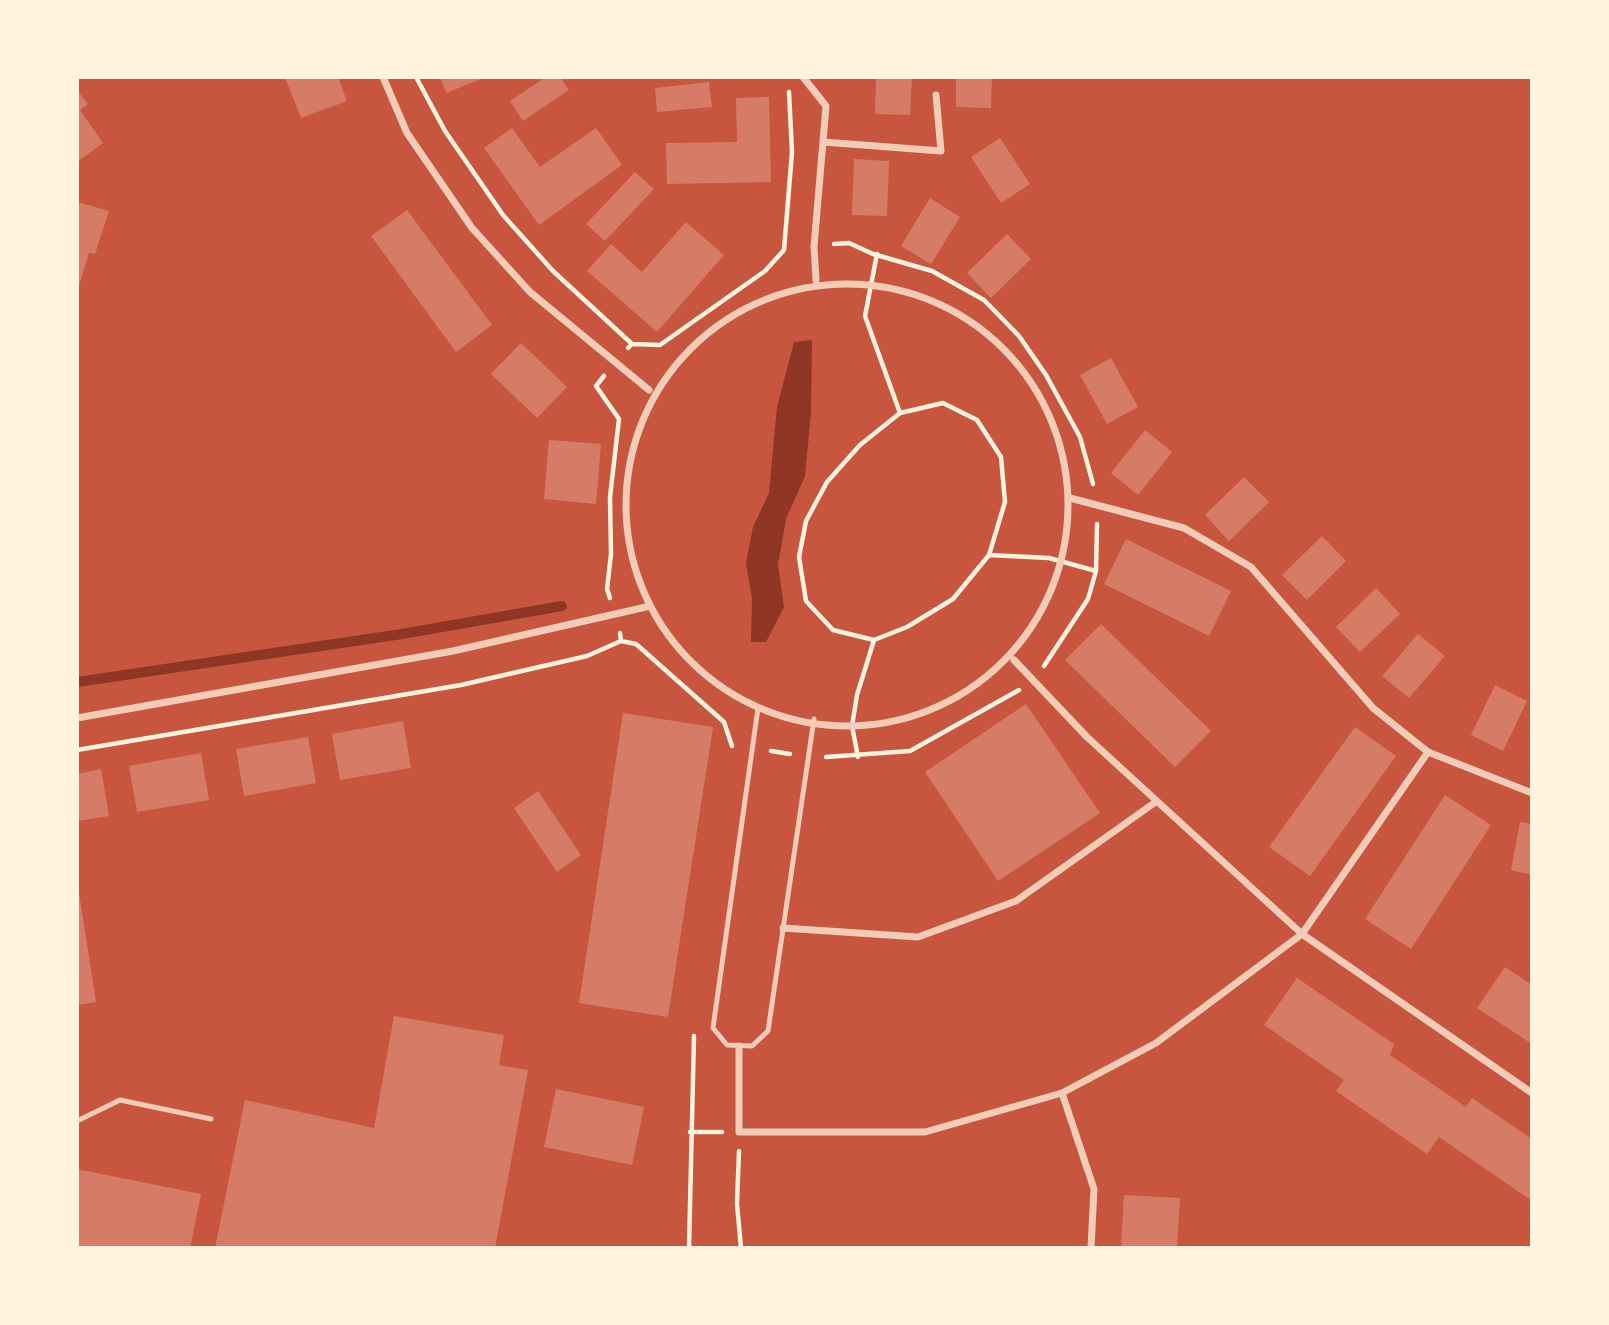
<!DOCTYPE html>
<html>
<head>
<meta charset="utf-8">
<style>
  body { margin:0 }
  #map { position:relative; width:1609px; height:1325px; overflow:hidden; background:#c8553d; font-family:"Varela Round",sans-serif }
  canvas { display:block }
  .frame { position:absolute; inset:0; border:79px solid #fff3e0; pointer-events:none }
</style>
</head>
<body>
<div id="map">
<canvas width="1609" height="1325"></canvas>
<div class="frame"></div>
</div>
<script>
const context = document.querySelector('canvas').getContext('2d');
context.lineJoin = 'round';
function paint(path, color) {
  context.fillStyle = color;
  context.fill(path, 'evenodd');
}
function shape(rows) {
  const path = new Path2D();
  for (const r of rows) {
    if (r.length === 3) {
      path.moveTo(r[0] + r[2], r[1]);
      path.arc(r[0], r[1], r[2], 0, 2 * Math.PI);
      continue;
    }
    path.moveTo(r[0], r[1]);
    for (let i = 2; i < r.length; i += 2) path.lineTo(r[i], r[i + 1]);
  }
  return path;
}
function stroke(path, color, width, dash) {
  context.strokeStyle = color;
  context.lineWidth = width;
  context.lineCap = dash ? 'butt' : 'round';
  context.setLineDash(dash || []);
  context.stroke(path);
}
const water = shape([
  [812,340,811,413,805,476,786,519,778,565,784,607,766,642,751,642,752,598,746,563,753,527,769,493,777,407,794,342]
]);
const stream = shape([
  [77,682,402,634,562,606]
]);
const building = shape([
  [285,77,338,77,347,101,301,118],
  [440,77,486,77,446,93],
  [546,77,560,77,569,90,523,121,510,101],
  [876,77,912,77,910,115,875,114],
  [956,77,992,77,991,108,956,107],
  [709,82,712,107,657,112,655,88],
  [77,90,88,104,80,110,103,143,77,162],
  [769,97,771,182,667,184,666,143,737,142,736,98],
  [512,128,540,167,596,128,622,165,539,225,484,148],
  [1000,138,1030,184,1001,203,971,157],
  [854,159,889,161,887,216,852,215],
  [635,172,654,189,605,241,586,224],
  [930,198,960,217,931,264,901,246],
  [77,202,109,211,95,254,89,253,78,289],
  [407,210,492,325,456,352,371,236],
  [686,222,724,255,657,332,587,271,611,244,642,272],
  [1007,234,1031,259,991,298,967,273],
  [521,343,567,387,537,418,491,374],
  [1111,358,1138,407,1107,424,1080,375],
  [1145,430,1172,452,1138,495,1111,473],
  [549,440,601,444,596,504,544,499],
  [1244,477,1269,502,1229,541,1205,515],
  [1322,536,1346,561,1307,600,1282,575],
  [1126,539,1231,591,1209,636,1104,584],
  [1376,588,1400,614,1360,652,1336,627],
  [1101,624,1211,731,1175,767,1065,660],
  [1418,634,1445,656,1409,698,1382,676],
  [1495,685,1527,701,1503,751,1471,735],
  [1026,704,1100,813,998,881,925,772],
  [623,713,713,727,668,1017,579,1003],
  [403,721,411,768,340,780,332,734],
  [1355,727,1396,756,1310,876,1269,847],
  [308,737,316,783,244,796,236,749],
  [201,753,209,800,137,812,129,766],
  [101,769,109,816,77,821,77,774],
  [538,791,581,855,557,872,514,808],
  [1445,795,1491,825,1411,949,1365,919],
  [1520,822,1532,824,1532,875,1511,870],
  [77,880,96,1002,77,1005],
  [1505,967,1532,985,1532,1044,1477,1008],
  [1297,978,1394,1044,1390,1055,1466,1107,1472,1098,1532,1139,1532,1201,1439,1137,1427,1154,1336,1091,1344,1080,1264,1025],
  [394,1016,504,1035,499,1065,528,1070,495,1248,215,1248,245,1100,374,1128],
  [556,1089,644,1107,632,1165,544,1147],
  [77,1169,201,1194,190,1248,77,1248],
  [1124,1195,1180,1198,1177,1248,1121,1248]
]);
const path = shape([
  [416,77,445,131,503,215,553,271,632,344],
  [834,244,849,243,873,254,932,271,984,300,1019,336,1046,375,1080,437,1093,484],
  [877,254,865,316,900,413,943,403,977,420,1001,457,1005,502,989,555,953,599,907,627,874,640,833,630,806,601,799,557,806,521,827,482,860,445,900,413],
  [628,348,632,344,660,345,765,271,784,250,792,152,789,92],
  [604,376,596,386,619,419,610,497,611,554,607,589,610,598],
  [989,555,1049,558,1096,571],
  [620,633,621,641,636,644,724,722,732,746],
  [1044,666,1088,599,1096,571,1097,524],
  [77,750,461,685,587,656,621,641],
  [771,751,790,754],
  [826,757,910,751,1019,690],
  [858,757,852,726,857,695,874,640],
  [690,1132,722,1132],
  [739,1151,737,1204,741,1248],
  [689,1248,694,1036]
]);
const service = shape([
  [758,708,713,1028,727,1045,752,1046,768,1031,814,719],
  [77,1121,120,1100,211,1119]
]);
const minor = shape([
  [383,77,407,133,472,228,530,292,649,390],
  [803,77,826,106,814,247,816,280],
  [823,142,941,151,936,95],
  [847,505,221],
  [1070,498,1184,528,1251,567,1373,708,1428,752,1532,793],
  [1014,660,1087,737,1302,934,1532,1093],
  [77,718,453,651,646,607],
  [783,928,918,937,1016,901,1157,801],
  [739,1046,739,1132,925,1132,1062,1093,1156,1043,1302,934,1428,752],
  [1062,1093,1094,1189,1091,1248]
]);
paint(water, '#8f3625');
stroke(stream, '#8f3625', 10);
paint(building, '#d67c66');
stroke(path, '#fff3e0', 4.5);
stroke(service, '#f1ccb7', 5);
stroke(minor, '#f1ccb7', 7);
</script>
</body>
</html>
